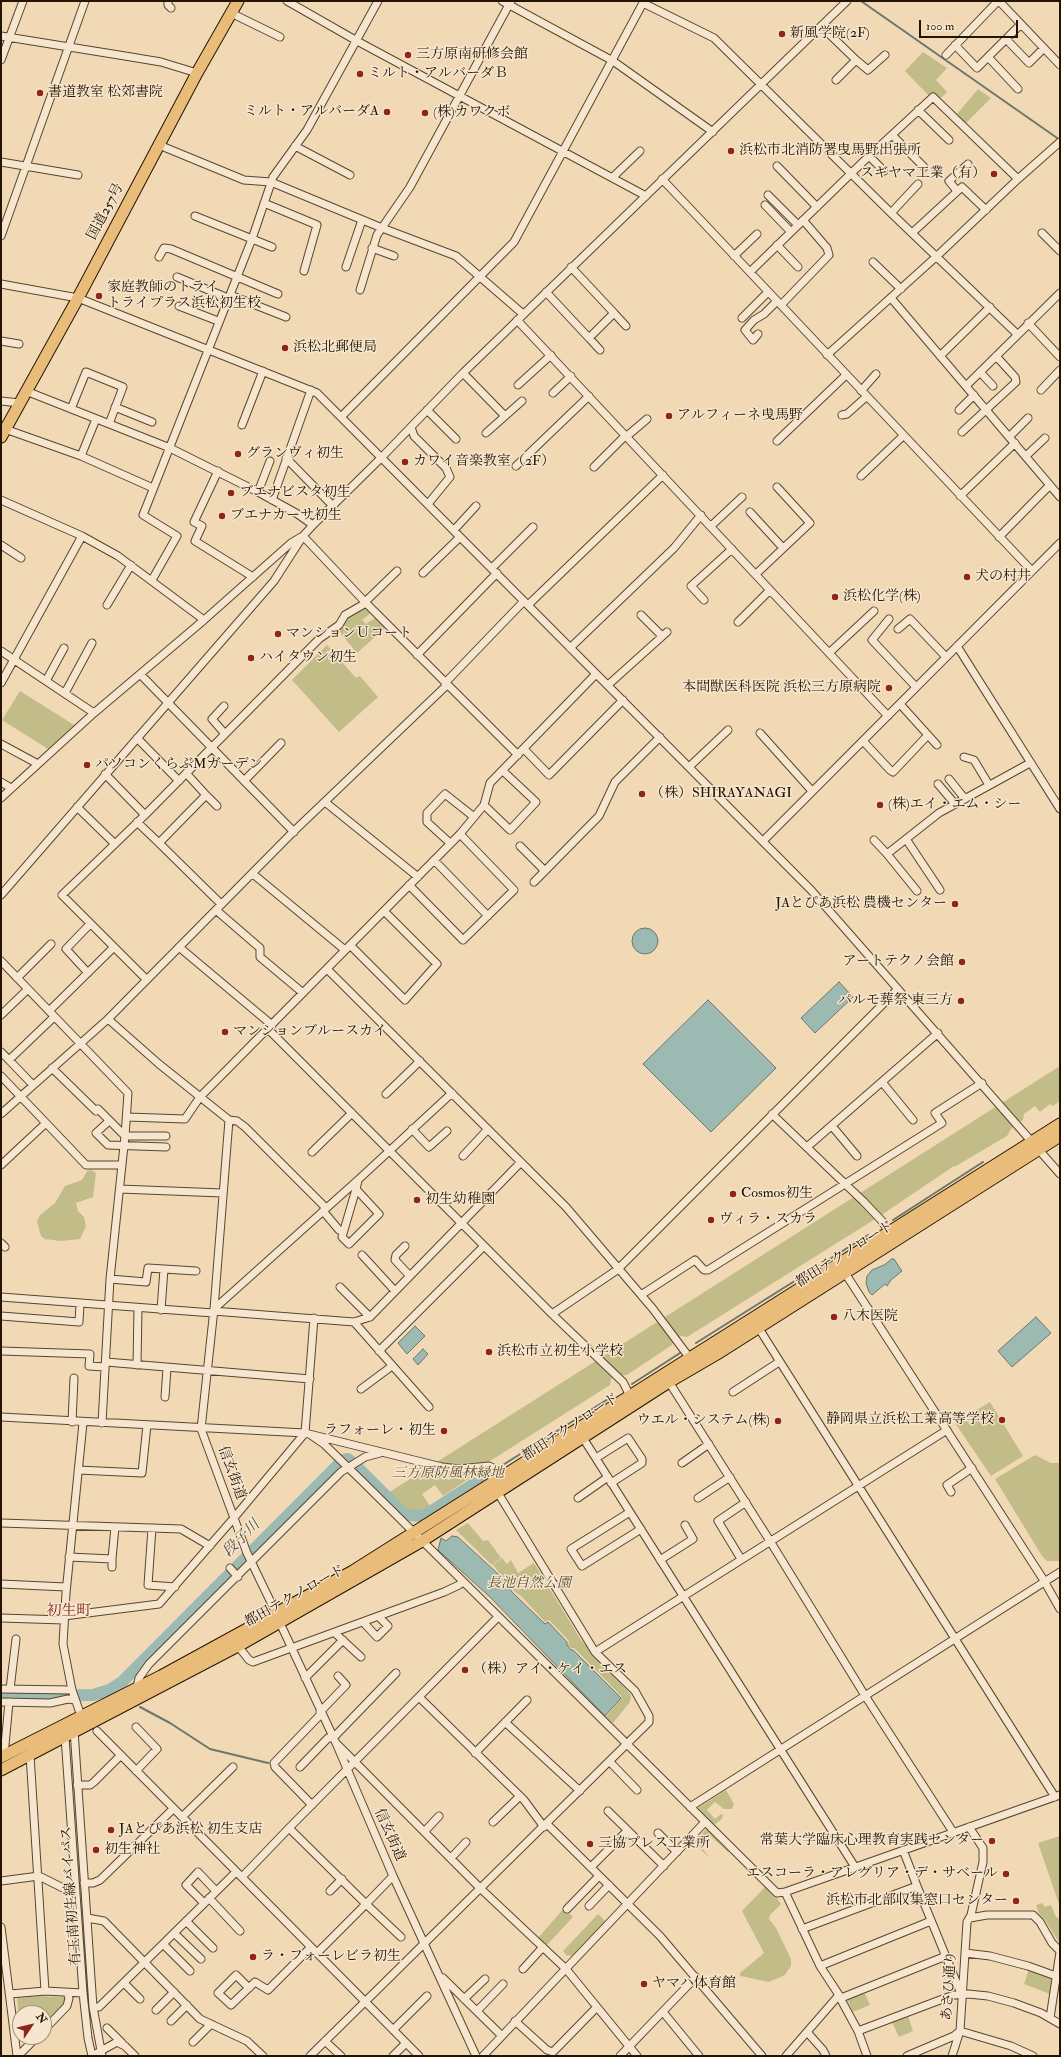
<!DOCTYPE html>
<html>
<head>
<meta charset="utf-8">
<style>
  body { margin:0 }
  #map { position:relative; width:1061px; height:2057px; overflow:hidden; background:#f2d9b5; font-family:"IM FELL Double Pica",serif }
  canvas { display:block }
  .frame { position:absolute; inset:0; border:2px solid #231501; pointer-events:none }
  .north { position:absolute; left:12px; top:2005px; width:40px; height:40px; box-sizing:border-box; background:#f7e6cf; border:1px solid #a2927d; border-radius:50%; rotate:55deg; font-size:11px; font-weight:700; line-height:16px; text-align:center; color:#231501 }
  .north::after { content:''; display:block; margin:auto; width:14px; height:18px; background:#8f2418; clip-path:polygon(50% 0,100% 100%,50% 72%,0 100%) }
  .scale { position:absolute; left:919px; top:20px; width:99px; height:18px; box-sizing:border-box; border:2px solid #231501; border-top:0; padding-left:5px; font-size:12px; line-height:14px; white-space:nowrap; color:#231501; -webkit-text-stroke:3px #f7e6cf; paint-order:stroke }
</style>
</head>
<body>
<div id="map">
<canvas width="1061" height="2057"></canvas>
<div class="frame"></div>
<div class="north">N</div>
<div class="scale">100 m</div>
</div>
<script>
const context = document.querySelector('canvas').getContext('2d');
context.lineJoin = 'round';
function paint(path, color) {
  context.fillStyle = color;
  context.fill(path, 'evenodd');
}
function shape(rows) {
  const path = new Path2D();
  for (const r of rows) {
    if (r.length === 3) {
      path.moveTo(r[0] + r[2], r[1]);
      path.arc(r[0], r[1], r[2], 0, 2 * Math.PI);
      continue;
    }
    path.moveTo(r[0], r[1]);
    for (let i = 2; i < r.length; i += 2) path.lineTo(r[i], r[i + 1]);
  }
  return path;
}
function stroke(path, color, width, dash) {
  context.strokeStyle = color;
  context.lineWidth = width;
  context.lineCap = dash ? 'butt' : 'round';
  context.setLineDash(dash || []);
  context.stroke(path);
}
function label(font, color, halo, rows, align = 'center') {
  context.font = font + ' "IM FELL Double Pica","Noto Serif JP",serif';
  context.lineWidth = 3;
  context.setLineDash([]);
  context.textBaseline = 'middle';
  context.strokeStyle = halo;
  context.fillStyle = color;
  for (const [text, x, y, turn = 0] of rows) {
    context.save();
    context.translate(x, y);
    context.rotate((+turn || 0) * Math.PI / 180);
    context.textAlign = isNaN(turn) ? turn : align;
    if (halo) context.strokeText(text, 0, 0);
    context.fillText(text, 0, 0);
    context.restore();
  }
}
const green = shape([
  [923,52,947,68,936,80,947,92,940,99,930,97,905,71],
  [978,89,991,98,966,123,957,114],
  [365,606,372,612,362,620,366,624,376,617,386,627,357,653,337,629,346,617],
  [327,645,356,678,360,676,378,697,339,732,292,680],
  [20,691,74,725,48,749,2,720],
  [1060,1066,1060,1101,1053,1106,1050,1104,1040,1112,1035,1106,1024,1114,1023,1120,1011,1129,1007,1136,956,1166,954,1166,883,1214,880,1214,872,1221,687,1337,681,1336,674,1341,672,1345,627,1375,612,1376,610,1385,490,1461,473,1476,443,1496,435,1485,422,1494,430,1506,421,1512,406,1511,388,1493],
  [91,1170,96,1173,93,1197,76,1203,78,1211,84,1217,86,1226,80,1239,61,1241,45,1239,41,1236,37,1222,40,1215,55,1203,65,1186,82,1180,87,1171],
  [990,1402,1023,1456,991,1476,955,1423],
  [1035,1455,1051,1463,1060,1463,1059,1561,1047,1561,1042,1556,995,1479],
  [468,1523,483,1541,488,1540,501,1558,492,1565,456,1530],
  [502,1558,507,1564,511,1560,518,1573,534,1563,581,1640,631,1695,630,1702,613,1723,606,1717,622,1697,574,1648,571,1648,568,1645,569,1641,549,1620,545,1622,522,1597,514,1591,493,1565],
  [726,1790,734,1804,732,1809,724,1809,715,1802,707,1810,715,1819,721,1814,723,1815,722,1819,714,1825,698,1808],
  [707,1828,728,1849,728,1852,709,1835,701,1847,710,1858,695,1845,694,1842],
  [1060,1836,1060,1907,1038,1843],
  [765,1887,775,1898,777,1898,781,1904,770,1915,769,1919,776,1928,791,1959,791,1966,785,1975,769,1982,740,1976,740,1973,764,1953,742,1911],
  [1043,1903,1044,1907,1051,1905,1056,1917,1060,1919,1060,1944,1045,1920,1039,1914,1036,1905],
  [564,1908,573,1917,546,1946,538,1938],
  [598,1914,606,1922,572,1957,569,1955,567,1956,563,1951],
  [1029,1969,1051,1978,1053,1981,1050,1994,1024,1984],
  [864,1992,870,2005,853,2012,847,1999],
  [38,1996,66,1997,64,2006,44,2028,44,2013,20,2013,20,2024,17,1998],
  [908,2016,913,2031,899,2037,892,2022]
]);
const water = shape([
  [645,941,13],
  [839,982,853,997,815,1033,801,1018,839,982],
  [708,1000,776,1068,711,1132,643,1064,708,1000],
  [892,1259,894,1259,902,1271,891,1280,887,1286,885,1284,872,1295,869,1292,866,1283,867,1276,872,1270,884,1265,892,1259],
  [1036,1317,1051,1333,1012,1367,998,1351,1036,1317],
  [415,1326,425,1336,407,1354,398,1343,415,1326],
  [423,1349,428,1354,418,1365,413,1359,423,1349],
  [452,1536,458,1537,497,1573,513,1593,545,1624,548,1622,567,1642,567,1645,571,1650,573,1650,621,1698,605,1716,490,1597,438,1550,441,1538,446,1541,452,1536]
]);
const stream = shape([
  [861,1,1060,140],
  [893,1220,983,1162],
  [696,1343,868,1235],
  [632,1384,680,1353],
  [498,1468,613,1396],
  [140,1707,170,1723,210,1749,268,1763]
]);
const river = shape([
  [1,1694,28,1696,93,1695,109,1690,122,1682,343,1460,348,1459,358,1468,405,1515,424,1516,491,1473]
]);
const minor = shape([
  [168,1,168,5,171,8],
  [287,1,357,41,646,196],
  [502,1,613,61,713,132],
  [999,1,1060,65],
  [643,3,714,38,891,213,1017,334],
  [231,13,280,37],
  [821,26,856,60,836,80],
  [1,36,125,56,161,62,197,73],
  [1006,39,1029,63,1044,48],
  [955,45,977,68,1021,24],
  [946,55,998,1],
  [988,57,1018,89],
  [1,60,23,1],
  [856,60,868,70,885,55],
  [918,110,949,140],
  [892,135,924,167],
  [159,145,244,180,271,182,382,228,456,256,523,314],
  [295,146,350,175],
  [869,156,884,171],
  [1,162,78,175],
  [777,166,817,207],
  [613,177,640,151],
  [662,179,1032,571],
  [957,191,949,181,968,164],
  [768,195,798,225],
  [264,203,317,225,304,271],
  [765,205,791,232],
  [891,213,918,184],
  [195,216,272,247],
  [912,233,962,187,986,210],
  [1042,233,1060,251],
  [1,236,85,1],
  [777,245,798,267],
  [372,248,394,256],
  [734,256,757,234],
  [159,257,164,248,171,249,278,294],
  [873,262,901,289],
  [346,267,362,220],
  [750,272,869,156,933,97,1018,179],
  [177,277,228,298],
  [1,284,78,298,317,393,811,890,1060,1174],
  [360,290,377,235,410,187,511,1],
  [546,292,589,338,614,313,571,267],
  [230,295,286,317],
  [891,298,1060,497],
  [781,305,829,255,827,248,803,220],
  [179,306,218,321],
  [614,313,626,326],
  [742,318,768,292],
  [517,320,888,716],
  [1028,323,1060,357],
  [758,334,753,340,745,330,754,320,764,314,777,301],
  [589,338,600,350],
  [1,341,19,344],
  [827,355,937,256,1018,179,1060,142],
  [940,356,990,307],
  [980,372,993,386],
  [463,373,505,416],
  [518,385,551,355],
  [966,386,1060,293],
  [1041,390,1060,370],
  [26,391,170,448,258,492,296,513,313,525],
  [861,391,876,374],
  [553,393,571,376],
  [1,401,20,403],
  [115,407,152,422],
  [71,409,86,372,123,387,109,424],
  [427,410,456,439],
  [959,410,974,395],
  [842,415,847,414,866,397],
  [341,417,514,242,644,1],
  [242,425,263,371],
  [411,427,414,436,446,468,450,477,428,504],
  [5,429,81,456,153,488],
  [962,432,1016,382,1015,377,996,356],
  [486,433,522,401],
  [627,436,647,419],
  [1009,437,1028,418],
  [777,441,846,375],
  [81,456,96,419],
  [1026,456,1045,438],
  [286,458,333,506],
  [516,466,589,396],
  [594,467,626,435],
  [218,471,194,522,202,526,195,541,253,577],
  [861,476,903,436],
  [258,492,270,461],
  [960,496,1015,443],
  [1,500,82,536,118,556,204,620],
  [272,500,311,390],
  [750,512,783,548],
  [711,526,742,497],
  [454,530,476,506],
  [303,536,366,603,518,755],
  [999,537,1050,485],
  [1,545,21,558],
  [492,568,533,527],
  [423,573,460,537],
  [756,574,810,523,777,487],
  [152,580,177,536,143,515,252,239,273,177,307,130,378,1],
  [704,600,691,586,732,549],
  [365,602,397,571],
  [107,605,131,565],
  [528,605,663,475],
  [641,615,662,636],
  [889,619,872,640,916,687],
  [738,622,770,590],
  [898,629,910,619,946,657],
  [957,646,1060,809],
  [570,648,674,548,701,515],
  [1,651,94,713],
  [829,653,874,611],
  [417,655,497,573],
  [140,674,294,832],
  [46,681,64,648],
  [1,683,82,536],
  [445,683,524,601],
  [608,685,667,632],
  [65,693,92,643],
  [900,704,937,745],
  [224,706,212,719,225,734],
  [760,733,812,791],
  [137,738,179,781],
  [863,741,890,770,893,772,928,735],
  [1,744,38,764],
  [524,749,549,775,623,700],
  [964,757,974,760,989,785],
  [689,767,728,730],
  [105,774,145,815],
  [949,779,965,799],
  [244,781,281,743],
  [1,782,11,788],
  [938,784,955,804],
  [206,795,217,806],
  [1,798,94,713,204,620,291,543,301,537],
  [325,802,418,877],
  [484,805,510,830,536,802,503,771],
  [77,807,115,844],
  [137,822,159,843,206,795,186,773],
  [906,839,940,890],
  [874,840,887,854,939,813,1030,763],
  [763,841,1060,543],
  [159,843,221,904],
  [450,843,427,822,427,813,445,794,474,817],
  [520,846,545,871],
  [887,854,917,891],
  [434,860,488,916],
  [253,874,345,950],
  [534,882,599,816,615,782,660,737],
  [409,885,463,940,514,890,460,834],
  [1,895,274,581,303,536,313,525,381,458,463,373,847,1],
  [216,910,260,948,260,957,303,993],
  [350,945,405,1000,437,964,384,911],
  [179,947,272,1025],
  [1,961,128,1093,125,1136,110,1279,102,1423],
  [327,969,566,1207,653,1309,689,1357],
  [88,973,66,949,90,924],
  [17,978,51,944],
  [146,979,62,895,145,815,319,639,339,625,345,615,366,603],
  [49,1011,114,947],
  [1,1015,27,990],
  [108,1019,159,1064,229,1120,214,1309,201,1429,247,1553,276,1613],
  [268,1029,552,1314,623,1382,632,1400],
  [1,1052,9,1060],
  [52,1068,96,1111,98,1109,125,1136,166,1136],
  [1,1076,46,1123,1,1165],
  [882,1082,913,1120],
  [33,1085,9,1060,54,1017],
  [386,1094,420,1061],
  [1,1114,108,1019,293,832,447,685],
  [772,1114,863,1201,882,1221,889,1232],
  [127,1117,185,1119,200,1097,460,834,484,805,490,783,596,674],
  [229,1120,237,1121,245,1127,326,1208],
  [109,1121,96,1133,108,1145,166,1147],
  [46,1123,86,1165,122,1165],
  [832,1126,857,1156],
  [412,1129,429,1147,447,1131],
  [807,1147,938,1033],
  [312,1152,352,1113],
  [463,1156,488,1129],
  [120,1189,222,1193],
  [356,1189,379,1214,349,1244,342,1237,356,1189,358,1181],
  [323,1211,339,1230],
  [1,1243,5,1247],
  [405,1246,396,1255,395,1260,410,1276],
  [362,1255,395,1291],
  [164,1269,196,1271],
  [845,1273,1043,1579,1060,1609],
  [110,1279,146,1282,148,1268,164,1269,161,1310],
  [340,1287,370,1317],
  [641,1295,695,1260,704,1270,708,1270,942,1123,935,1113,982,1083],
  [1,1297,213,1313],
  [214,1309,359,1179,452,1093],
  [213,1311,354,1322,370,1317,521,1162],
  [552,1314,617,1270,898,989],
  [1,1316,79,1322,80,1304],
  [354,1322,429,1407],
  [758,1327,1055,1797],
  [1,1351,90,1354,89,1366,105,1367],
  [379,1351,484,1246],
  [106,1362,310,1379],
  [137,1365,138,1308],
  [669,1382,770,1541,864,1694,953,1832],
  [361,1389,392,1366],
  [733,1392,779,1362],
  [165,1397,167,1368],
  [1,1417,305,1433,442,1467,459,1469,489,1466,493,1468,500,1478],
  [72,1422,74,1378],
  [311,1435,324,1444,364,1483,777,1893,785,1892,1060,1795],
  [583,1438,855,1867],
  [596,1458,628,1438,642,1459,642,1463,611,1483],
  [682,1463,709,1444],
  [78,1470,142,1473,147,1425],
  [951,1492,947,1485,972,1468],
  [498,1493,595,1652],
  [578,1498,608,1477],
  [698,1498,730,1477],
  [630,1512,571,1549,582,1566,641,1529],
  [1,1523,181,1529,210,1546],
  [152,1528,148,1585,175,1587],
  [69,1557,112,1559,115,1527],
  [741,1559,718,1521,746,1502],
  [660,1560,693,1539,685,1525],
  [112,1567,112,1559],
  [230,1568,238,1577],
  [1,1584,66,1587],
  [64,1616,159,1604,233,1519,305,1433,314,1318],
  [1,1618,64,1620],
  [363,1622,377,1637,388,1626,379,1617],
  [280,1623,336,1743,393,1876,476,2056],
  [335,1633,361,1657],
  [238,1646,249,1660,253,1662,444,1592,459,1585,462,1582],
  [305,1678,343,1640],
  [137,1687,139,1678,149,1664,341,1472,365,1457,380,1453],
  [1,1689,72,1690],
  [10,1689,16,1639],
  [419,1697,524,1800,544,1827],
  [1,1702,50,1703,68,1699,75,1700],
  [320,1712,346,1685,338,1676],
  [80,1719,80,1713,72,1690,63,1644,66,1593,83,1423],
  [505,1722,580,1791],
  [74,1730,93,2007,102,2056],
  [97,1731,419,2056],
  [67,1734,65,1737,83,1993,88,2038,92,2056],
  [338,1745,481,1889,566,1969,637,2056],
  [475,1753,527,1700],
  [30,1755,45,1991],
  [4,1756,9,1702],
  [610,1762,637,1790],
  [300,1767,328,1738,333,1738,396,1673],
  [136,1771,157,1749,136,1727],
  [77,1785,90,1785,94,1782,121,1755],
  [312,1805,275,1767,274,1763,321,1714],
  [690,1807,1060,1572],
  [608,1811,664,1866],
  [182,1817,233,1767],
  [493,1822,519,1797],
  [547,1824,660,1936,762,2056],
  [289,1828,366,1904,317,1953],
  [425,1831,439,1816],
  [658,1833,677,1852],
  [451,1858,466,1842],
  [591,1867,624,1834,630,1833],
  [393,1876,366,1904,401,1937],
  [242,1877,289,1828,498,1617],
  [1,1881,39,1876,65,1889,75,1890],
  [84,1883,93,1883,100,1880,173,1809],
  [917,1886,960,1991],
  [330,1891,342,1879],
  [785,1892,820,1966,839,1995,786,2056],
  [209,1898,240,1931],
  [204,1903,186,1885,198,1872,216,1891],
  [589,1906,609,1885],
  [567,1909,599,1876],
  [87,1918,104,1921,200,2019,247,2041,263,2056],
  [970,1918,987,1915,1033,1915,1040,1922,1052,1943,1060,1951],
  [186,1921,213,1948],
  [1,1927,17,2056],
  [802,1929,917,1886,903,1850],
  [174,1933,201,1959],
  [163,1944,190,1971],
  [965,1953,990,1956,1028,1966,1056,1976],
  [820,1966,931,1921],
  [523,1969,543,1947],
  [443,1978,501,2035],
  [124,1983,140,1999],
  [249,1988,236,1975,218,1993,231,2005,255,1982,268,1990,311,1947],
  [10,1994,45,1991,83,1993],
  [839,1996,858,2031,867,2056],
  [841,1998,946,1956],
  [464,1999,485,1979],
  [93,2007,99,2007,236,1872],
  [156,2010,174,1992],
  [477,2011,503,1984],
  [663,2012,699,2056],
  [1050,2018,1060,1952],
  [171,2021,187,2005],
  [515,2021,547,2050,553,2052,597,2007],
  [107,2028,122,2043],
  [44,2030,67,2006,69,1998,67,1993],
  [393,2030,427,1996],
  [858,2031,940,2000,954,1995,968,1994,988,1996,1014,2003,1041,2013,1060,2024],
  [807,2032,823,2050,826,2056],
  [325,2041,341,2056],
  [193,2042,211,2024],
  [97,2053,117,2042,125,2046,135,2056],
  [18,2056,37,2037],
  [310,2056,649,1722,649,1716,635,1691,595,1652,947,1430],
  [393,2056,406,2043],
  [483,2056,705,1822],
  [620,2056,696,1977],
  [907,2056,954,2036,960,2031,1011,2046,1033,2056],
  [952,2056,960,2031,967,1922,971,1915,983,1862,983,1848,969,1827]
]);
const highway = shape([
  [1,437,78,298,197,73,238,1],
  [1,1757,161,1676,353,1571,1060,1124],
  [1,1770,238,1646,422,1541,669,1382,717,1354,1060,1136]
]);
const markers = [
  [782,34,4,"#8f2418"],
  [408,55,4,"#8f2418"],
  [360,74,4,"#8f2418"],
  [40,93,4,"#8f2418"],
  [387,112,4,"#8f2418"],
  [425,113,4,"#8f2418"],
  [731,151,4,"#8f2418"],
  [994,174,4,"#8f2418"],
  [99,296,4,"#8f2418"],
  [285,348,4,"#8f2418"],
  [669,416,4,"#8f2418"],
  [238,454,4,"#8f2418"],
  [405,462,4,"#8f2418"],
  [231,493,4,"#8f2418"],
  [222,516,4,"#8f2418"],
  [967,577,4,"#8f2418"],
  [835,597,4,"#8f2418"],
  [278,634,4,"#8f2418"],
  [251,658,4,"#8f2418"],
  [889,688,4,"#8f2418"],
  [87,765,4,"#8f2418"],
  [642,794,4,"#8f2418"],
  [880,805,4,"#8f2418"],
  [955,904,4,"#8f2418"],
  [962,962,4,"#8f2418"],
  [961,1001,4,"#8f2418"],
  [225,1032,4,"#8f2418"],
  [733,1194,4,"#8f2418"],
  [417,1200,4,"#8f2418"],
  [711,1220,4,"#8f2418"],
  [834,1317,4,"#8f2418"],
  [489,1352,4,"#8f2418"],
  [1002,1420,4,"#8f2418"],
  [778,1421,4,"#8f2418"],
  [444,1431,4,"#8f2418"],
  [465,1670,4,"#8f2418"],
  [111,1830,4,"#8f2418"],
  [992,1841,4,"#8f2418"],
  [590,1844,4,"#8f2418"],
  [96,1850,4,"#8f2418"],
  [1006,1874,4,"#8f2418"],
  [1016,1901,4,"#8f2418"],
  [253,1957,4,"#8f2418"],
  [644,1984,4,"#8f2418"]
];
const poiNames = [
  ["新風学院(2F)",790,34],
  ["三方原南研修会館",416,55],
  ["ミルト・アルバーダＢ",368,74],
  ["書道教室 松郊書院",48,93],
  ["ミルト・アルバーダA",379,112,"right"],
  ["(株)カワクボ",433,113],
  ["浜松市北消防署曳馬野出張所",739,151],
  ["スギヤマ工業（有）",986,174,"right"],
  ["家庭教師のトライ",107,288],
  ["トライプラス浜松初生校",107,304],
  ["浜松北郵便局",293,348],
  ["アルフィーネ曵馬野",677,416],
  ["グランヴィ初生",246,454],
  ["カワイ音楽教室（2F）",413,462],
  ["ブエナビスタ初生",239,493],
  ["ブエナカーサ初生",230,516],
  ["犬の村井",975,577],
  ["浜松化学(株)",843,597],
  ["マンションＵコート",286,634],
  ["ハイタウン初生",259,658],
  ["本間獣医科医院 浜松三方原病院",881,688,"right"],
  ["パソコンくらぶMガーデン",95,765],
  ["（株）SHIRAYANAGI",650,794],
  ["(株)エイ・エム・シー",888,805],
  ["JAとぴあ浜松 農機センター",947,904,"right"],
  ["アートテクノ会館",954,962,"right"],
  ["パルモ葬祭 東三方",953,1001,"right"],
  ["マンションブルースカイ",233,1032],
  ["Cosmos初生",741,1194],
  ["初生幼稚園",425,1200],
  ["ヴィラ・スカラ",719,1220],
  ["八木医院",842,1317],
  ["浜松市立初生小学校",497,1352],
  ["静岡県立浜松工業高等学校",994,1420,"right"],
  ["ウエル・システム(株)",770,1421,"right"],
  ["ラフォーレ・初生",436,1431,"right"],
  ["（株）アイ・ケイ・エス",473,1670],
  ["JAとぴあ浜松 初生支店",119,1830],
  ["常葉大学臨床心理教育実践センター",984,1841,"right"],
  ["三協プレス工業所",598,1844],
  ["初生神社",104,1850],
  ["エスコーラ・アレグリア・デ・サベール",998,1874,"right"],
  ["浜松市北部収集窓口センター",1008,1901,"right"],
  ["ラ・フォーレビラ初生",261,1957],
  ["ヤマハ体育館",652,1984]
];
const streetNames = [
  ["国道257号",106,212,-62],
  ["都田テクノロード",845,1255,-32],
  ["都田テクノロード",571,1428,-33],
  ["信玄街道",231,1473,70],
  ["都田テクノロード",295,1597,-29],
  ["信玄街道",389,1835,66],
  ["有玉南初生線バイパス",72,1896,-94],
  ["あさひ通り",950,1986,-86]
];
const parkNames = [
  ["三方原防風林緑地",448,1474],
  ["長池自然公園",529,1584]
];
const waterNames = [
  ["段子川",242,1539,-45]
];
const neighbourhoodNames = [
  ["初生町",69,1612]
];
paint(green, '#c2bd88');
paint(water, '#9cb9b2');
stroke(water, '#6c776b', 1);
stroke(stream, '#6c776b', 2);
stroke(river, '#9cb9b2', 12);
stroke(minor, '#57462e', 9);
stroke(highway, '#231501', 13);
stroke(minor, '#f7e6cf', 7);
stroke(highway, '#e9bc7a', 11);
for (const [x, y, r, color] of markers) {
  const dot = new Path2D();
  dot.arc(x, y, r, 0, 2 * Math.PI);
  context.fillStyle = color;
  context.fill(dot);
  stroke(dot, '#f7e6cf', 1.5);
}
label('14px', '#231501', '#f7e6cf', poiNames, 'left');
label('14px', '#231501', '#f7e6cf', streetNames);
label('italic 14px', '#5b5030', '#f7e6cf', parkNames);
label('italic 15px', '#4d4e3f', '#f7e6cf', waterNames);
label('15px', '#7a1f14', '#f7e6cf', neighbourhoodNames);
</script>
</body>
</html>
